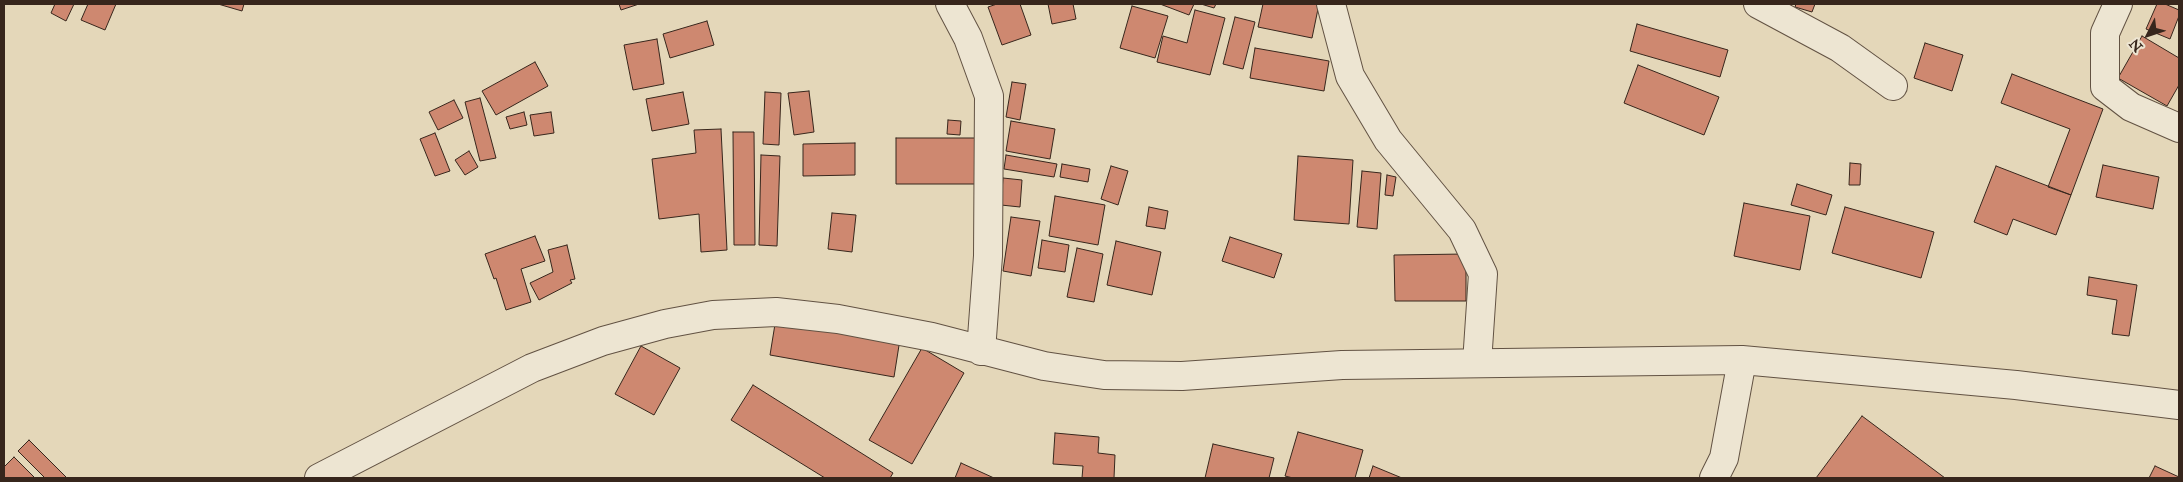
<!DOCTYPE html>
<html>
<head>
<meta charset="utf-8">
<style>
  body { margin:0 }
  #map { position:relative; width:2183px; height:482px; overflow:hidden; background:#e4d7b9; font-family:"IM FELL Great Primer",serif }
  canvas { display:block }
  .frame { position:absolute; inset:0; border:5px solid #37261c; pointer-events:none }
  .north { position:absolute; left:2123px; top:10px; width:50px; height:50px; -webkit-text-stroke:4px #ede5d2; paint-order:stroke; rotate:229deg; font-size:14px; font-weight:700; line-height:20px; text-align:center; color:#37261c }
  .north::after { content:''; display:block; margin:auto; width:18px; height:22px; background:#37261c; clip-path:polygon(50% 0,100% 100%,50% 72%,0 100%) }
</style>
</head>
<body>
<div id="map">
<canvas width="2183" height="482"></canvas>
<div class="frame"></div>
<div class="north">N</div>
</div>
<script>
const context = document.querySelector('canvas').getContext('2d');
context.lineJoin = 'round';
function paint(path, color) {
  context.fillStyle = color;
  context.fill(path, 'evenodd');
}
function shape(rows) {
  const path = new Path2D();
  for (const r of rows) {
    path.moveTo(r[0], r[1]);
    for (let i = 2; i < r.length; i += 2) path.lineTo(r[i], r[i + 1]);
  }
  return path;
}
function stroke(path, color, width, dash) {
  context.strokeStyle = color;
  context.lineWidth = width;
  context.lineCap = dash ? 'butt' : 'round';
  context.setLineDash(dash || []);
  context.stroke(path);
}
const building = shape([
  [55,4,74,4,66,21,51,13,55,4],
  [88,4,116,4,105,30,81,20,88,4],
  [218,4,244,4,242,11,218,4],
  [619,4,639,4,621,10,619,4],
  [997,4,1020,4,1031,35,1002,45,988,7,997,4],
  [1048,4,1073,4,1076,19,1052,24,1048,4],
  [1160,4,1194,4,1189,15,1160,4],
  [1201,4,1216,4,1214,8,1201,4],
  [1263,4,1319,4,1312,38,1258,27,1263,4],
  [1796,4,1815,4,1812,12,1795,7,1796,4],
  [2157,4,2165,4,2179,10,2179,16,2170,39,2146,29,2157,4],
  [1132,6,1168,16,1155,58,1120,48,1132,6],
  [1195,10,1225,18,1210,75,1157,62,1163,36,1187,43,1195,10],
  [1235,17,1255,22,1243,69,1223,64,1235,17],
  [707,21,714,45,670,58,663,34,707,21],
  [1637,24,1728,50,1720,77,1630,51,1637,24],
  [2142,36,2179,58,2179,85,2167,106,2118,78,2142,36],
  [657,39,664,84,633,90,624,45,657,39],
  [1925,43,1963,55,1952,91,1914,78,1925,43],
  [1255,48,1329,61,1324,91,1250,78,1255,48],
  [535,62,548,86,496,115,482,91,535,62],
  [1638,65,1719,97,1704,135,1624,103,1638,65],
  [2012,74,2103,109,2071,195,2048,187,2070,129,2001,103,2012,74],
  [1012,82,1026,84,1020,120,1006,117,1012,82],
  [809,91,814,132,794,135,788,93,809,91],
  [683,92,689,124,652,131,646,99,683,92],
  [765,92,781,93,779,145,763,144,765,92],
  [480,98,496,158,480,161,465,102,480,98],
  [454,100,463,118,438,130,429,112,454,100],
  [524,112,527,125,510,129,506,117,524,112],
  [551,112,554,133,534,136,530,115,551,112],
  [948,120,961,121,960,135,947,134,948,120],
  [1011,121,1055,129,1050,159,1006,151,1011,121],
  [721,129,727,250,701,252,699,214,659,219,652,159,696,153,694,130,721,129],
  [733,132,754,132,755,245,734,245,733,132],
  [435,133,450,171,435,176,420,139,435,133],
  [896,138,978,138,979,184,896,184,896,138],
  [855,143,855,175,803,176,803,144,855,143],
  [469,151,478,167,465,175,455,160,469,151],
  [761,155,780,156,777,246,759,245,761,155],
  [1006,155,1057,164,1054,177,1004,169,1006,155],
  [1298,156,1353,160,1349,224,1294,220,1298,156],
  [1850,163,1861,164,1860,185,1849,185,1850,163],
  [1062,164,1090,169,1088,182,1060,177,1062,164],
  [2103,165,2159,177,2153,209,2096,197,2103,165],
  [1111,166,1128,171,1118,205,1101,199,1111,166],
  [1996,166,2071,195,2056,235,2013,219,2007,235,1974,222,1996,166],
  [1362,171,1381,173,1377,229,1357,227,1362,171],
  [1387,175,1396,177,1393,196,1385,195,1387,175],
  [1003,178,1022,180,1020,207,1001,205,1003,178],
  [1797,184,1832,195,1826,215,1791,205,1797,184],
  [1055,196,1105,205,1098,245,1049,236,1055,196],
  [1744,203,1810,216,1800,270,1734,256,1744,203],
  [1149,207,1168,211,1165,229,1146,226,1149,207],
  [1845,207,1934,232,1921,278,1832,253,1845,207],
  [832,213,856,215,852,252,828,249,832,213],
  [1011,217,1040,221,1031,276,1003,271,1011,217],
  [535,236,545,261,521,269,531,302,506,310,496,278,494,279,485,254,535,236],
  [1230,237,1282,254,1274,278,1222,261,1230,237],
  [1042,240,1069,245,1065,272,1038,268,1042,240],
  [1116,241,1161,252,1152,295,1107,285,1116,241],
  [567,245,575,279,570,280,572,283,539,300,530,283,553,272,548,250,567,245],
  [1077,248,1103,254,1094,302,1067,297,1077,248],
  [1466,254,1466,301,1395,301,1394,255,1466,254],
  [2089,277,2137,285,2129,336,2112,334,2117,300,2087,295,2089,277],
  [776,318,900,339,894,377,770,355,776,318],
  [641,346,680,368,654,415,615,394,641,346],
  [922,348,964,373,912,464,869,440,922,348],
  [753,385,893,473,890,478,825,478,731,420,753,385],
  [1862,416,1945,478,1816,478,1862,416],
  [1298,432,1363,450,1355,478,1293,478,1285,476,1298,432],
  [1055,433,1099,437,1098,453,1115,455,1114,478,1082,478,1083,466,1053,464,1055,433],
  [29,440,67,478,45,478,18,451,29,440],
  [1213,444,1274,458,1269,478,1205,478,1213,444],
  [14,457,35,478,4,478,4,467,14,457],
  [961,463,994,478,955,478,961,463],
  [1373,466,1402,478,1369,478,1373,466],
  [2155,466,2179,477,2179,478,2149,478,2155,466]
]);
const minor = shape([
  [950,4,968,38,989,96,988,256,981,351],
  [1331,4,1350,76,1388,140,1462,230,1483,274,1477,363],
  [1758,4,1840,48,1893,86],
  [2118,4,2105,33,2105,87,2131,107,2179,128],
  [319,478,532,368,603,341,665,324,713,315,776,312,838,319,932,337,1044,366,1104,375,1182,376,1342,365,1742,360,2016,385,2179,405],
  [1714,478,1724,458,1742,360]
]);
paint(building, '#ce8870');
stroke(building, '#37261c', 1);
stroke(minor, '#625243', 30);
stroke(minor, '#ede5d2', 28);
</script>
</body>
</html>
